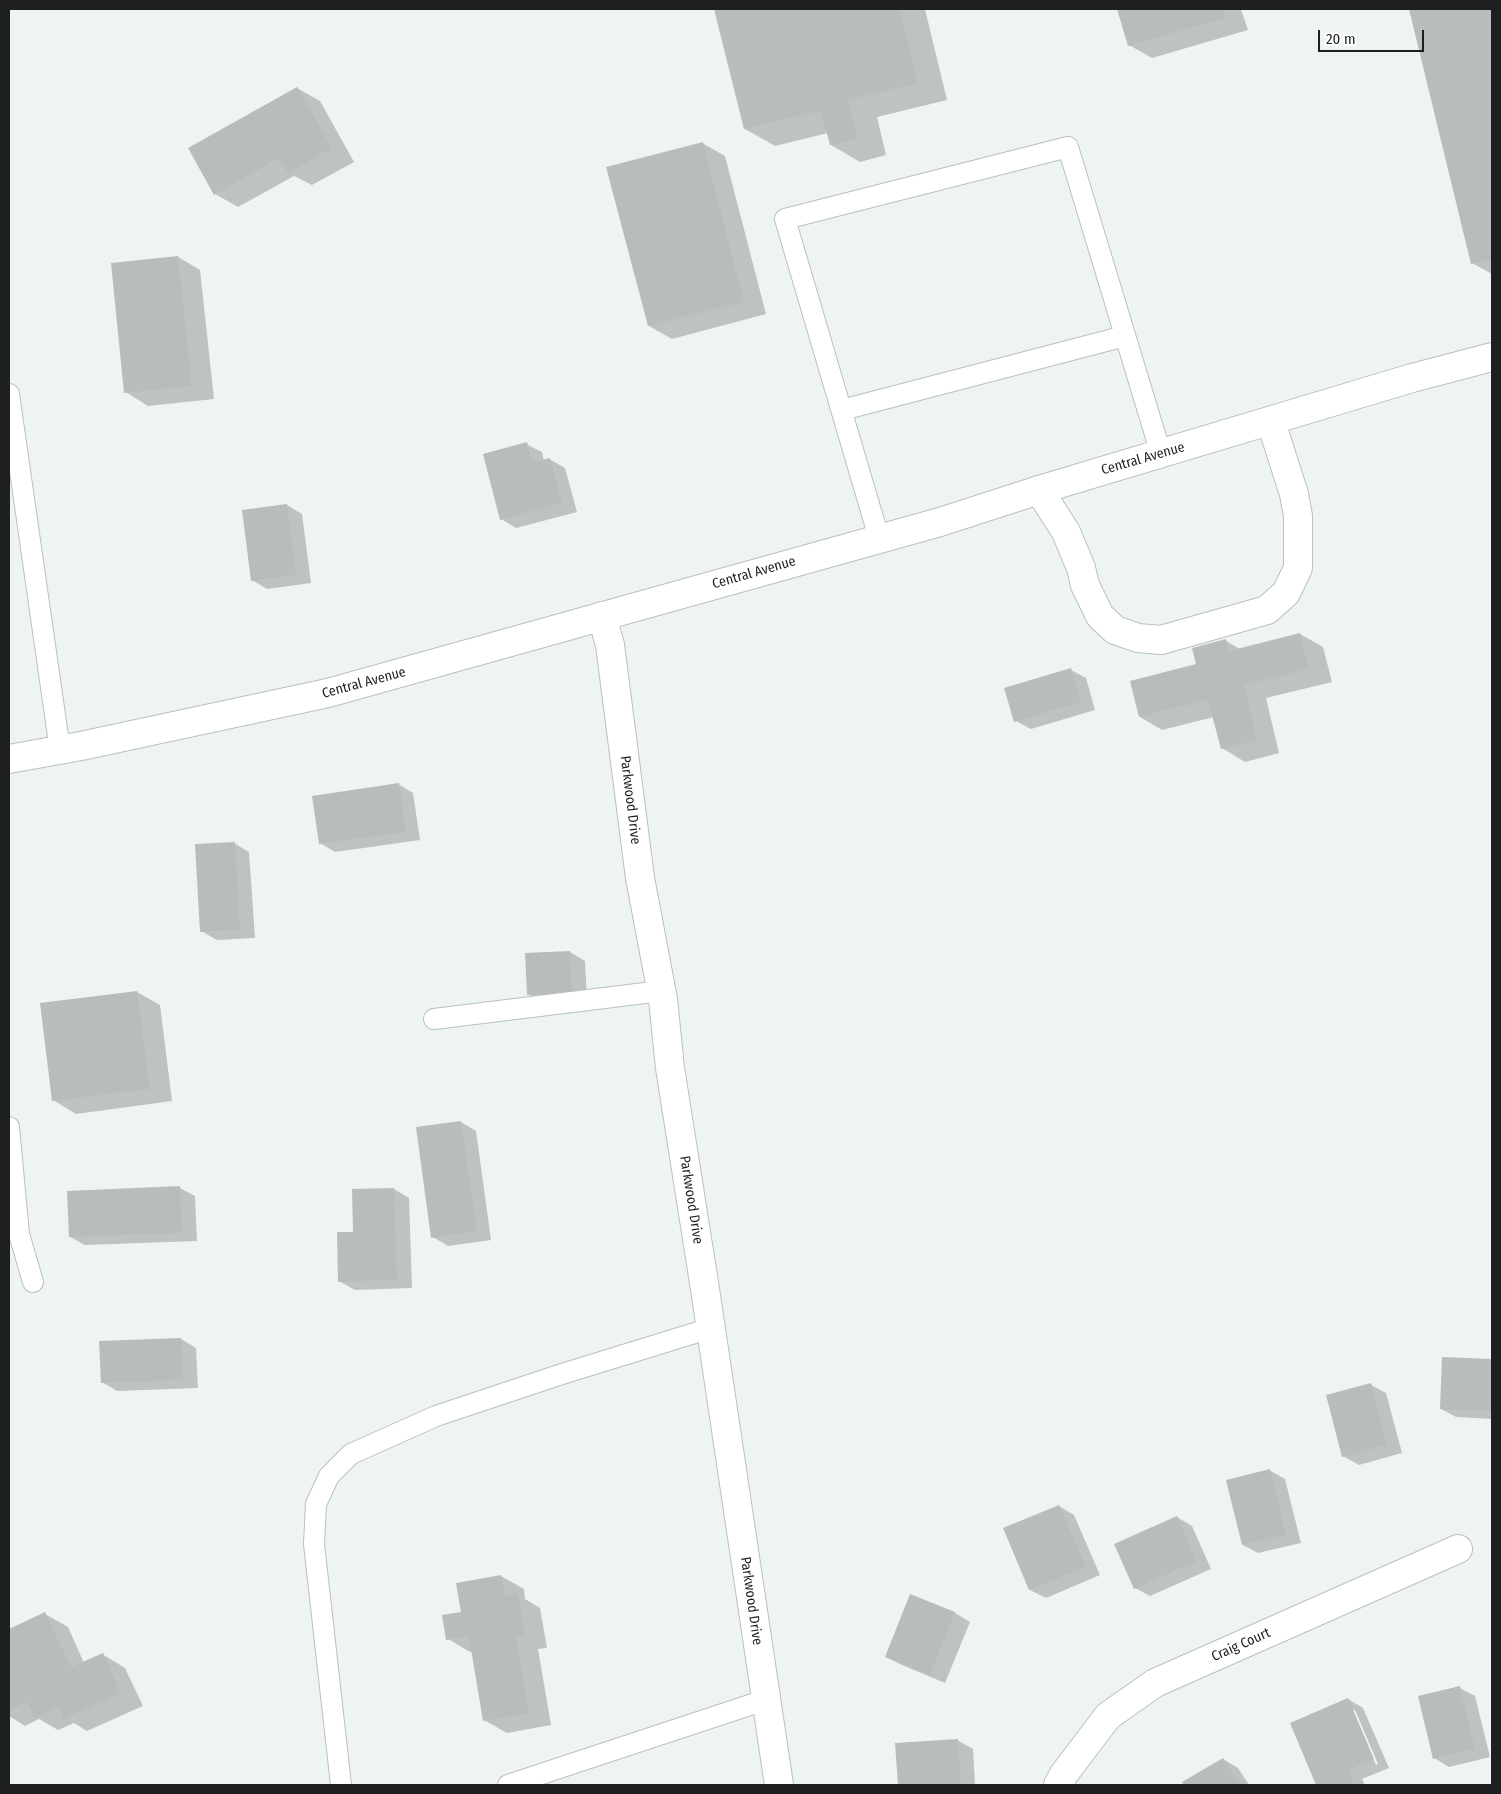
<!DOCTYPE html>
<html>
<head>
<meta charset="utf-8">
<style>
  body { margin:0 }
  #map { position:relative; width:1501px; height:1794px; overflow:hidden; background:#eef4f2; font-family:"Fira Sans Condensed",sans-serif }
  canvas { display:block }
  .frame { position:absolute; inset:0; border:10px solid #1e201f; pointer-events:none }
  .scale { position:absolute; left:1318px; top:30px; width:106px; height:22px; box-sizing:border-box; border:2px solid #1e201f; border-top:0; padding-left:6px; font-size:15px; line-height:18px; white-space:nowrap; color:#1e201f; -webkit-text-stroke:4px #fff; paint-order:stroke }
</style>
</head>
<body>
<div id="map">
<canvas width="1501" height="1794"></canvas>
<div class="frame"></div>
<div class="scale">20 m</div>
</div>
<script>
const context = document.querySelector('canvas').getContext('2d');
context.lineJoin = 'round';
function paint(path, color) {
  context.fillStyle = color;
  context.fill(path, 'evenodd');
}
function shape(rows) {
  const path = new Path2D();
  for (const r of rows) {
    path.moveTo(r[0], r[1]);
    for (let i = 2; i < r.length; i += 2) path.lineTo(r[i], r[i + 1]);
  }
  return path;
}
function stroke(path, color, width, dash) {
  context.strokeStyle = color;
  context.lineWidth = width;
  context.lineCap = dash ? 'butt' : 'round';
  context.setLineDash(dash || []);
  context.stroke(path);
}
function label(font, color, halo, rows, align = 'center') {
  context.font = font + ' "Fira Sans Condensed",sans-serif';
  context.lineWidth = 4.5;
  context.setLineDash([]);
  context.textBaseline = 'middle';
  context.strokeStyle = halo;
  context.fillStyle = color;
  for (const [text, x, y, turn = 0] of rows) {
    context.save();
    context.translate(x, y);
    context.rotate((+turn || 0) * Math.PI / 180);
    context.textAlign = isNaN(turn) ? turn : align;
    if (halo) context.strokeText(text, 0, 0);
    context.fillText(text, 0, 0);
    context.restore();
  }
}
const shadow = shape([
  [715,9,925,9,947,100,877,117,886,155,860,162,831,145,828,133,775,146,745,129],
  [1119,9,1241,9,1248,30,1152,58,1129,45],
  [1411,9,1492,9,1492,274,1472,263],
  [297,88,320,101,354,162,312,185,294,176,238,207,215,194],
  [702,143,725,156,766,314,672,339,649,326],
  [178,257,200,270,214,399,148,406,126,392],
  [526,444,542,452,544,461,549,459,565,468,577,512,516,528,501,519],
  [287,505,302,514,311,583,267,589,252,580],
  [1300,634,1323,647,1332,682,1266,698,1279,753,1245,762,1222,748,1214,717,1162,730,1140,717,1226,641,1240,649],
  [1071,670,1086,678,1095,710,1031,729,1016,721],
  [398,784,413,793,420,840,335,852,320,843],
  [234,843,249,852,255,938,217,940,201,931],
  [570,952,585,961,587,1001,543,1003,528,994,526,955],
  [137,992,160,1005,172,1101,76,1114,53,1100,41,1004],
  [461,1122,476,1131,491,1240,448,1246,433,1237],
  [180,1188,195,1196,197,1241,85,1245,70,1237],
  [394,1189,409,1198,412,1288,355,1290,339,1281,354,1233],
  [181,1339,196,1348,198,1388,117,1391,102,1382],
  [1443,1359,1492,1360,1492,1419,1456,1417,1441,1409],
  [1371,1385,1386,1393,1402,1453,1359,1465,1343,1456],
  [1269,1470,1285,1479,1301,1543,1258,1553,1243,1545],
  [1059,1506,1074,1515,1100,1575,1046,1598,1030,1590,1005,1529],
  [1177,1517,1192,1526,1211,1569,1150,1596,1135,1588],
  [501,1576,524,1589,525,1599,540,1608,547,1648,538,1649,551,1725,507,1733,484,1720,473,1652,470,1652,448,1639,462,1613],
  [911,1596,955,1613,970,1622,945,1683,902,1665,886,1657],
  [45,1614,68,1627,84,1663,102,1654,125,1668,143,1706,87,1731,74,1723,58,1730,39,1719,25,1726,9,1716,9,1676,12,1674,9,1668,9,1630],
  [1460,1688,1475,1696,1490,1757,1449,1767,1434,1758],
  [1348,1699,1363,1708,1389,1768,1362,1779,1365,1785,1318,1785,1291,1724],
  [1352,1710,1355,1710,1378,1764,1376,1765],
  [957,1740,973,1749,975,1785,899,1785,897,1744],
  [1223,1759,1238,1768,1249,1785,1185,1785,1184,1782]
]);
const building = shape([
  [714,9,900,9,918,83,848,100,857,138,830,145,821,111,744,129],
  [1117,9,1223,9,1226,18,1128,46],
  [1409,9,1492,9,1492,259,1471,264],
  [297,87,332,148,288,173,279,158,214,195,188,148],
  [703,142,744,302,648,326,606,167],
  [178,256,192,386,124,393,111,263],
  [527,442,532,462,550,458,562,503,500,520,483,454],
  [287,504,296,575,251,581,242,510],
  [1300,633,1309,669,1244,685,1257,740,1221,749,1208,700,1139,717,1130,681,1196,664,1192,648,1226,639,1229,651],
  [1071,668,1081,702,1014,722,1004,688],
  [399,783,406,832,319,844,312,796],
  [235,842,240,930,200,932,195,844],
  [570,951,572,993,527,995,525,953],
  [137,991,150,1089,52,1101,40,1003],
  [461,1121,477,1231,431,1238,416,1127],
  [180,1186,182,1233,69,1237,67,1191],
  [394,1188,397,1280,338,1282,337,1232,353,1232,352,1189],
  [181,1338,183,1380,101,1383,99,1341],
  [1442,1357,1492,1359,1492,1411,1440,1409],
  [1371,1383,1387,1445,1342,1457,1326,1395],
  [1270,1469,1286,1535,1242,1545,1226,1480],
  [1059,1505,1086,1567,1029,1590,1003,1528],
  [1177,1516,1197,1561,1134,1589,1114,1544],
  [501,1575,505,1596,518,1593,525,1635,516,1637,529,1713,483,1721,469,1637,446,1640,442,1615,461,1612,456,1583],
  [910,1594,955,1612,930,1675,885,1657],
  [45,1612,71,1667,103,1653,121,1693,63,1719,58,1707,35,1718,27,1702,9,1710,9,1629],
  [1460,1686,1475,1749,1433,1759,1418,1696],
  [1348,1698,1374,1759,1348,1770,1354,1785,1316,1785,1290,1723],
  [958,1739,961,1785,898,1785,895,1743],
  [1223,1758,1240,1785,1184,1785,1182,1782]
]);
const service = shape([
  [9,394,60,750],
  [842,410,1125,336],
  [879,538,785,219,1068,147,1161,454],
  [434,1019,661,991],
  [9,1127,19,1234,33,1282],
  [341,1785,314,1544,316,1504,329,1476,351,1454,436,1416,562,1374,711,1328],
  [508,1785,765,1700]
]);
const minor = shape([
  [1039,490,1066,532,1081,568,1085,585,1100,616,1115,630,1138,638,1161,640,1267,610,1286,593,1298,568,1298,516,1294,494,1271,422],
  [602,616,610,645,640,878,663,999,670,1068,705,1289,779,1785],
  [1058,1785,1064,1774,1108,1716,1155,1683,1458,1549]
]);
const tertiary = shape([
  [9,759,81,746,328,693,940,522,1039,490,1412,378,1492,357]
]);
const streetNames = [
  ["Central Avenue",1143,459,-16],
  ["Central Avenue",754,573,-16],
  ["Central Avenue",364,683,-15],
  ["Parkwood Drive",630,800,83],
  ["Parkwood Drive",691,1200,81],
  ["Parkwood Drive",751,1601,82],
  ["Craig Court",1241,1645,-24]
];
paint(shadow, '#0003');
paint(building, '#b8bdbb');
stroke(service, '#bac0be', 22);
stroke(minor, '#bac0be', 30);
stroke(tertiary, '#bac0be', 30);
stroke(service, '#fff', 20);
stroke(minor, '#fff', 28);
stroke(tertiary, '#fff', 28);
label('14px', '#1e201f', '#fff', streetNames);
</script>
</body>
</html>
